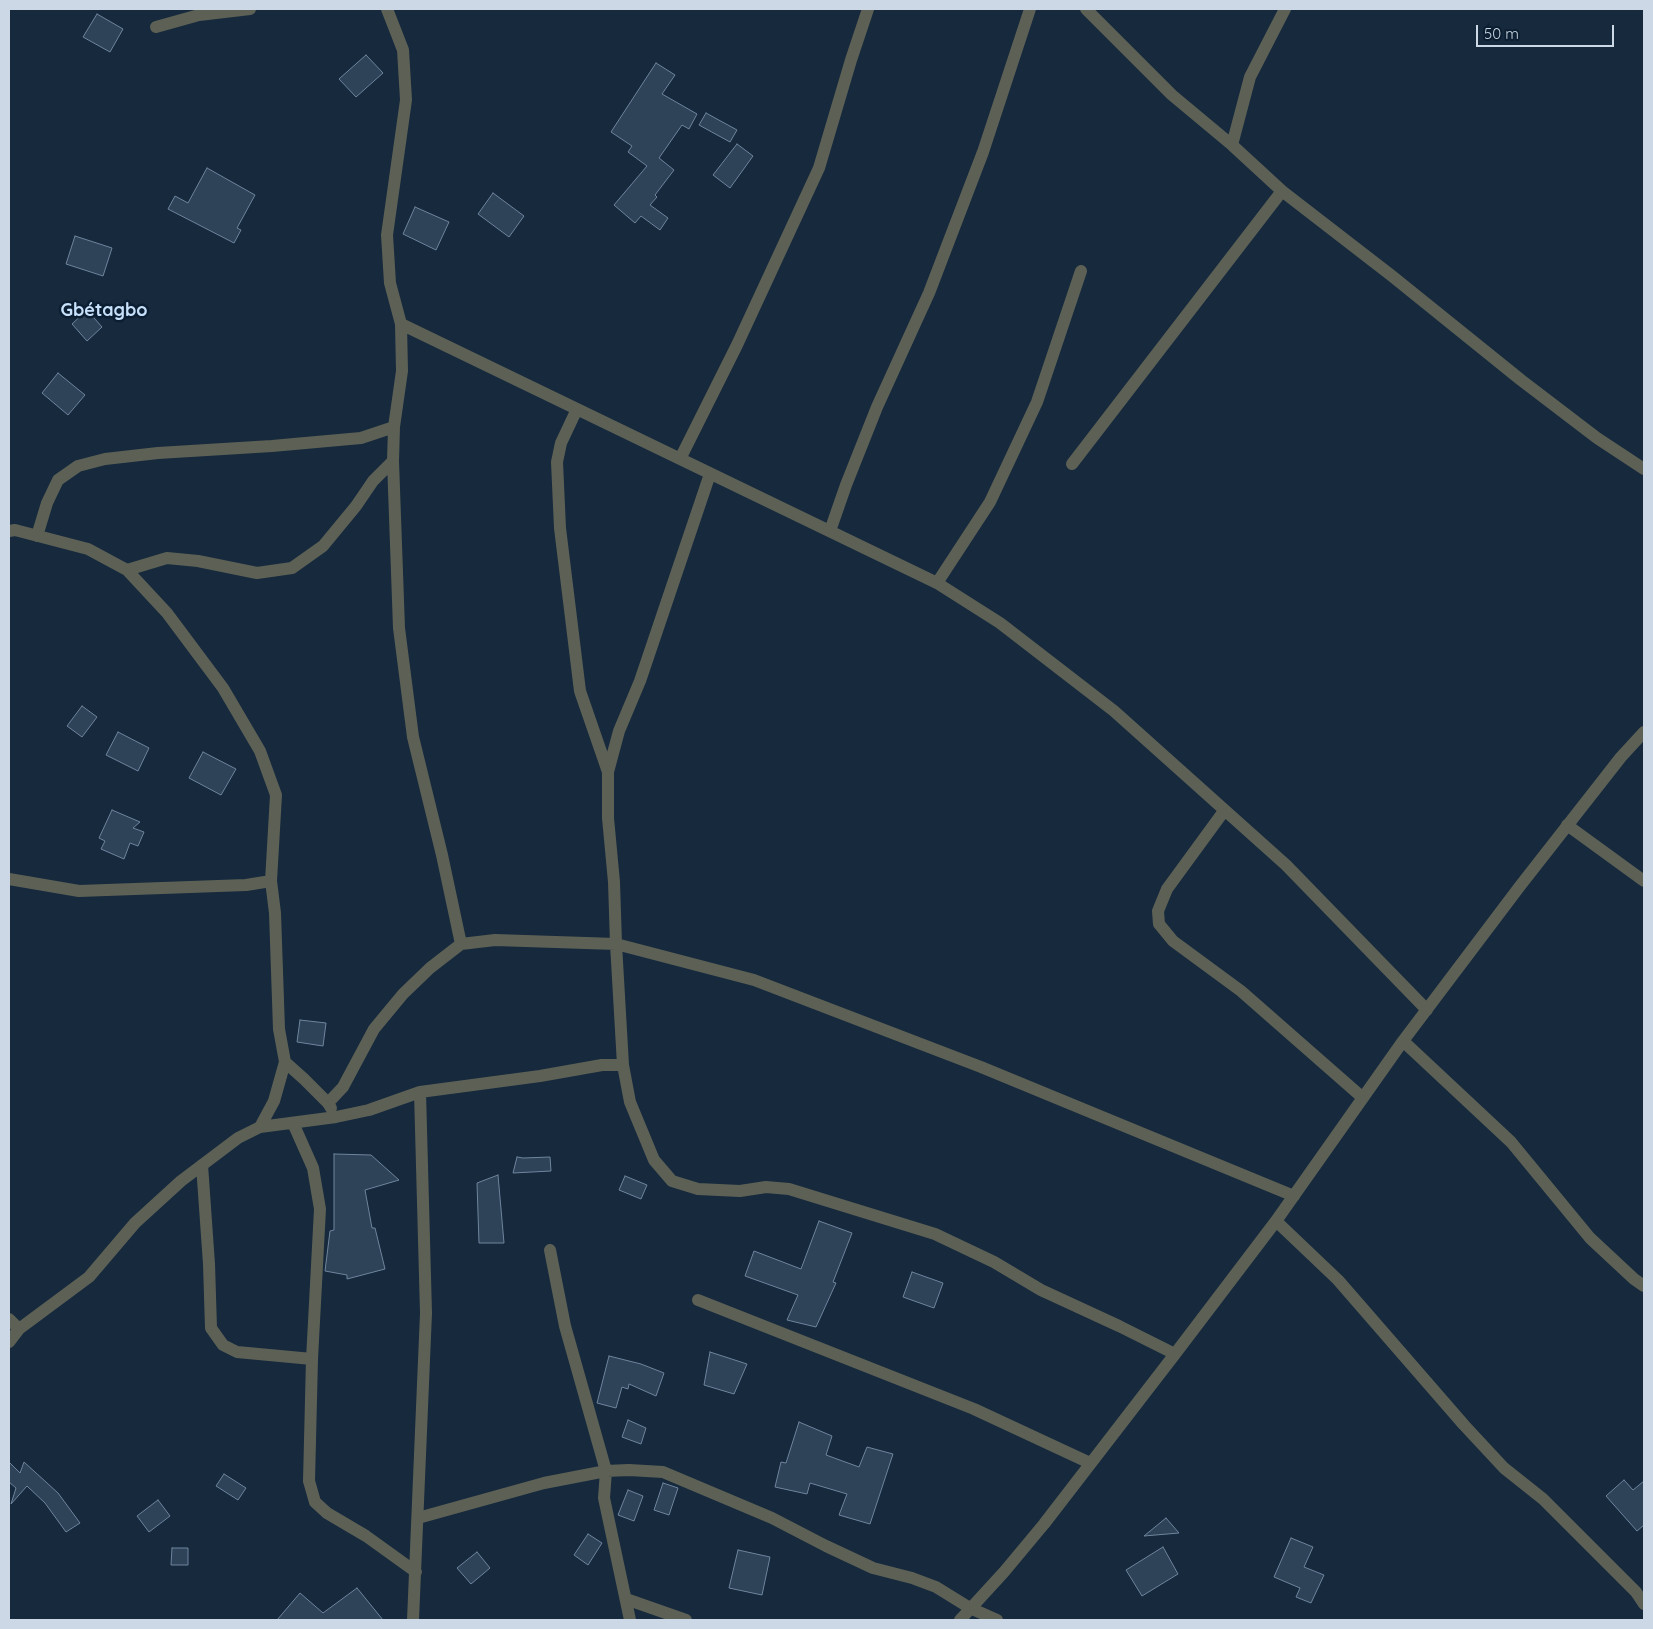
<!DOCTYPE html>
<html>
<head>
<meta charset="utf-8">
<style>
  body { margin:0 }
  #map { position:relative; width:1653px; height:1629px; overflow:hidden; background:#16293d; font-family:Quicksand,sans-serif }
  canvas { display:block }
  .frame { position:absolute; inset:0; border:10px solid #ccd8e5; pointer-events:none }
  .scale { position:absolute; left:1476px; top:25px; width:138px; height:22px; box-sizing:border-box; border:2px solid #ccd8e5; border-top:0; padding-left:6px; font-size:15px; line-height:18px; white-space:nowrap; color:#ccd8e5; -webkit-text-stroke:4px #0c1f32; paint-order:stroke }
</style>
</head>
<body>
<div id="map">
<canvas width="1653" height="1629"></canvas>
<div class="frame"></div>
<div class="scale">50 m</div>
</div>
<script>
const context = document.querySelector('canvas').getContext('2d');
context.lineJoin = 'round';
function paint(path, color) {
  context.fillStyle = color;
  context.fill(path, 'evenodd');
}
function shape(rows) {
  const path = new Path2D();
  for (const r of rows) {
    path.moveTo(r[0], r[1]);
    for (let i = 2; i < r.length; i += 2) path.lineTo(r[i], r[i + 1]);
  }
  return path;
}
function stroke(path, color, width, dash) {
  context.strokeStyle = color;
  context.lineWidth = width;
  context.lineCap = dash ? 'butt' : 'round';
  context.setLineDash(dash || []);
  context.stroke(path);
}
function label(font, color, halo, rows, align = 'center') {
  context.font = font + ' Quicksand,sans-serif';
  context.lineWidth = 5;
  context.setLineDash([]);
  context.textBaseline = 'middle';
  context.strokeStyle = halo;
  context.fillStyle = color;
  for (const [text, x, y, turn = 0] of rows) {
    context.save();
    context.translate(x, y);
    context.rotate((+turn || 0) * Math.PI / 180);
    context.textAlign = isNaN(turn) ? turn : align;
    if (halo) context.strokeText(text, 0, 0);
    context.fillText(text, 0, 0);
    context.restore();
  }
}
const building = shape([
  [97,14,123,29,110,52,83,37,97,14],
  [366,55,383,73,356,97,339,79,366,55],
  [656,63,675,75,662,94,697,114,689,129,682,125,659,158,674,170,655,195,657,197,650,205,668,218,660,230,641,216,635,223,614,205,647,166,628,152,632,146,611,132,656,63],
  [706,113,737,130,730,142,699,125,706,113],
  [737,144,753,156,730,188,713,175,737,144],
  [207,168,255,195,237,228,241,230,234,243,168,209,175,196,188,203,207,168],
  [493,193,524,216,509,237,478,214,493,193],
  [415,207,449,222,436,250,403,234,415,207],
  [75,236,112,248,103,276,66,264,75,236],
  [87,310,102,327,87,341,72,324,87,310],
  [58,373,85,395,68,415,42,393,58,373],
  [82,706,97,717,82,737,67,726,82,706],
  [118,732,149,748,138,771,106,755,118,732],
  [203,752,236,769,221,795,189,778,203,752],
  [112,810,140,822,133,828,144,832,138,846,130,843,124,859,101,849,105,841,99,838,112,810],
  [300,1020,326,1023,323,1046,297,1042,300,1020],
  [334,1154,371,1155,399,1180,365,1190,372,1228,375,1228,385,1269,347,1279,347,1275,325,1271,330,1231,334,1230,334,1154],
  [517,1157,523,1158,550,1157,551,1171,513,1173,517,1157],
  [498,1175,504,1243,479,1243,477,1183,498,1175],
  [625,1176,647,1185,641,1199,619,1190,625,1176],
  [819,1221,852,1233,833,1282,836,1283,816,1327,787,1320,798,1295,745,1276,754,1251,801,1269,819,1221],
  [912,1272,943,1283,934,1308,903,1297,912,1272],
  [710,1352,747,1364,734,1394,704,1385,710,1352],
  [609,1356,641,1364,664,1373,656,1396,629,1384,628,1389,622,1387,616,1408,597,1403,609,1356],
  [628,1420,646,1428,641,1444,622,1437,628,1420],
  [799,1422,832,1436,826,1455,859,1467,867,1447,893,1454,870,1524,839,1515,847,1494,810,1483,807,1494,775,1487,781,1462,786,1463,799,1422],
  [9,1462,20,1473,24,1462,58,1493,80,1523,66,1532,45,1503,27,1486,11,1504,16,1488,9,1482,9,1462],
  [224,1474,246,1488,238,1500,216,1486,224,1474],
  [1624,1480,1633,1490,1644,1481,1644,1525,1637,1531,1606,1496,1624,1480],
  [663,1483,678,1488,669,1515,654,1510,663,1483],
  [628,1490,643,1496,634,1521,618,1515,628,1490],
  [158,1500,170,1516,149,1532,137,1516,158,1500],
  [1166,1518,1179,1533,1144,1536,1166,1518],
  [588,1534,602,1543,588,1565,574,1555,588,1534],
  [1291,1538,1313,1547,1304,1567,1324,1575,1311,1603,1296,1597,1300,1588,1274,1577,1291,1538],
  [1163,1547,1178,1574,1142,1596,1126,1570,1163,1547],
  [172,1548,188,1548,188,1565,171,1565,172,1548],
  [738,1550,770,1557,762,1595,729,1588,738,1550],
  [477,1552,490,1568,471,1584,457,1568,477,1552],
  [357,1588,383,1620,277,1620,300,1593,323,1613,357,1588]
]);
const minor = shape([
  [387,9,403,50,406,100,387,235,390,283,401,324,402,371,394,427,393,461,399,628,413,737,442,855,461,944],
  [1086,9,1172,95,1232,145,1282,191,1392,276,1521,380,1597,438,1644,469],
  [156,27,199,15,250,9],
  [1232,145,1250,77,1285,9],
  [401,324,937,583,1000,623,1114,711,1286,865,1427,1010],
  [577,409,561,443,557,462,560,528,580,691,608,772],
  [680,459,737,345,819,168,851,60,868,9],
  [1072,464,1282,191],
  [9,531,15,530,88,549,127,570,167,613,223,688,260,751,276,795,271,881],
  [830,531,846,485,877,407,929,293,983,152,1030,9],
  [37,536,47,503,58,480,78,466,105,459,158,453,272,446,361,438,394,427],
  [127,570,167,558,198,561,257,573,292,568,323,546,356,506,373,481,393,461],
  [937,583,990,502,1037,402,1081,271],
  [1224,811,1167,889,1158,911,1159,924,1173,941,1241,991,1363,1098],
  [1567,825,1644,881],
  [9,879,79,891,246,885,271,881,275,913,279,1029,285,1062,274,1101,260,1127],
  [1403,1041,1511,1142,1590,1238,1634,1279,1644,1286],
  [285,1062,304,1079,328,1103,331,1108],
  [623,1065,630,1102,654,1160,672,1181,698,1189,740,1191,766,1187,789,1189,935,1234,994,1262,1041,1290,1119,1326,1175,1354],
  [328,1103,343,1087,374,1029,403,994,430,968,461,944,495,940,616,944,754,980,981,1067,1294,1196],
  [293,1123,313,1168,320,1209,312,1359,309,1481,315,1502,327,1513,366,1536,416,1572],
  [202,1165,209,1264,211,1328,223,1345,237,1352,312,1359],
  [1276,1221,1338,1280,1464,1425,1504,1468,1543,1499,1636,1592,1644,1604],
  [550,1250,565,1326,606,1471,629,1470,663,1472,772,1518,826,1546,873,1568,912,1578,936,1587,970,1608,997,1620],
  [698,1300,974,1409,1090,1463],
  [9,1319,19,1329],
  [9,1342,19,1329,89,1277,135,1223,181,1181,238,1138,260,1127,336,1117,369,1110,420,1092,540,1076,602,1065,623,1065,616,944,614,882,608,818,608,772,619,731,640,681,710,474],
  [418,1518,544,1483,606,1471,604,1498,630,1620],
  [626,1599,686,1620],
  [413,1620,426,1313,420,1092],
  [960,1620,1004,1572,1044,1524,1175,1354,1276,1221,1403,1041,1520,886,1621,757,1644,732]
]);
const quarterNames = [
  ["Gbétagbo",104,311]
];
paint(building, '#2e4358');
stroke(building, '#6f859d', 1);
stroke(minor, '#5d6155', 12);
label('bold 18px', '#c8e1fb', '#0c1f32', quarterNames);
</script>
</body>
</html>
